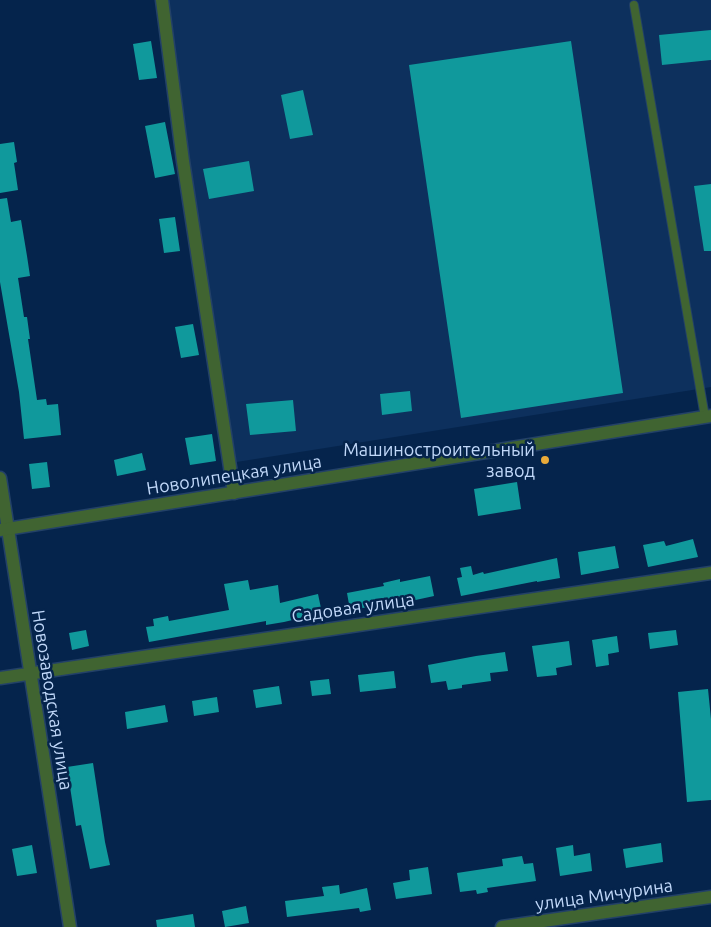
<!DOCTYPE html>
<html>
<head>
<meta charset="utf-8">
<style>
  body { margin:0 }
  canvas { display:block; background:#05244c }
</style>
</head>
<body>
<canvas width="711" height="927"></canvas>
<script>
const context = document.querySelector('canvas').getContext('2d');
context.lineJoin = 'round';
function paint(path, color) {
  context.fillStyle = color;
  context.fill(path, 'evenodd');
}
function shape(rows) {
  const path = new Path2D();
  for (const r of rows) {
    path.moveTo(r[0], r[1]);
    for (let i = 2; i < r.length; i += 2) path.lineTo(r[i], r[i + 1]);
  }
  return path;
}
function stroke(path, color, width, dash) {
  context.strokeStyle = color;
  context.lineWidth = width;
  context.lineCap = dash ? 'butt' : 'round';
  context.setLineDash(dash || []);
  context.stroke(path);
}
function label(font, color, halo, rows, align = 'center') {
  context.font = font + ' Ubuntu,sans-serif';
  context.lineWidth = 5;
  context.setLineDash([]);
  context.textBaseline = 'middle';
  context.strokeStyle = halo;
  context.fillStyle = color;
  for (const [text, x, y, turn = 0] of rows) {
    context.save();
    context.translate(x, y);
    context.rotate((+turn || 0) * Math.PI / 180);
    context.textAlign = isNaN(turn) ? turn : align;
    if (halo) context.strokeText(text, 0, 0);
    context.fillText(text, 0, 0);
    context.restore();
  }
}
const built = shape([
  [163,0,711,0,711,387,230,463]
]);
const building = shape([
  [711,30,711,60,662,65,659,35],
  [151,41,157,78,139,80,133,44],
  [571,41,623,393,461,418,409,65],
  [303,90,313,135,290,139,281,95],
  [165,122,175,174,155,178,145,126],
  [14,142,17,162,14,163,18,190,0,193,0,144],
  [249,161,254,191,209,199,203,169],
  [711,184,711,251,704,251,694,186],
  [7,198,11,222,21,220,27,256,30,276,18,278,24,317,27,317,30,339,28,339,37,400,46,399,47,405,58,404,61,435,24,439,19,392,0,282,0,199],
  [175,217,180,251,164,253,159,219],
  [193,324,199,355,181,358,175,327],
  [410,391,412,411,382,415,380,394],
  [293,400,296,431,250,435,246,404],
  [212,434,216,461,190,465,185,438],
  [142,453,146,470,117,476,114,460],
  [47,462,50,487,32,489,29,464],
  [517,482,521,509,478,516,474,489],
  [693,539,698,557,648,567,643,545,664,541,666,546],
  [615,546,619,568,581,575,578,552],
  [557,558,560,578,537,582,537,581,461,596,457,578,462,577,460,568,471,566,473,575,483,572,484,574],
  [430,576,434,596,388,606,388,604,350,610,347,593,384,586,383,583,400,579,400,582],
  [248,580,250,590,278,585,280,603,318,594,322,613,284,622,266,625,266,621,149,642,146,627,154,626,153,619,168,616,169,621,229,610,224,584],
  [86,630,89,646,72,650,69,633],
  [676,630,678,645,650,649,648,633],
  [617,636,619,652,608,654,609,665,596,667,592,640],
  [569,641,572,665,556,668,557,675,537,677,532,646],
  [505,652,508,671,490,673,491,681,462,685,462,688,448,690,446,681,431,683,428,665,476,656],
  [394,671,396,688,360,692,358,675],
  [329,679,331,694,312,696,310,681],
  [279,686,282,704,256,708,253,690],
  [708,689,711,719,711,800,687,802,678,692],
  [217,697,219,712,194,716,192,701],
  [165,705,168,722,127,729,125,712],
  [93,763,105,842,110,865,90,869,81,825,76,826,67,767],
  [661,843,663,862,626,868,623,849],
  [32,845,37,873,17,876,12,849],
  [573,845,574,856,590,853,592,871,560,876,556,848],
  [522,856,524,864,533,863,536,881,487,888,488,892,477,894,476,890,460,892,457,873,503,866,502,859],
  [428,867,432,894,396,899,393,883,410,880,409,870],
  [339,885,340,894,367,888,371,910,360,912,359,908,287,917,285,901,324,896,322,887],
  [246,906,249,923,225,927,222,911],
  [193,914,195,927,157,927,156,920]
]);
const service = shape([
  [634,5,705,417]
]);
const minor = shape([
  [162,0,183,161,234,493],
  [0,478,70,927],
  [0,678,711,573],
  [502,927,711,897]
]);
const tertiary = shape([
  [0,530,711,416]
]);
const markers = [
  [545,460,5,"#eaaa39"]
];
const poiNames = [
  ["Машиностроительный",535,450],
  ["завод",535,471]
];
const streetNames = [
  ["Новолипецкая улица",234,475,-9],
  ["Садовая улица",353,608,-8],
  ["Новозаводская улица",52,700,81],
  ["улица Мичурина",604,895,-8]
];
paint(built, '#0d305d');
paint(building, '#10999c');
stroke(service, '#234168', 10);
stroke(minor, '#234168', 15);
stroke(tertiary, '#234168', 15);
stroke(service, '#406431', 8);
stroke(minor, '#406431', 12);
stroke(tertiary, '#406431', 12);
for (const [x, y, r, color] of markers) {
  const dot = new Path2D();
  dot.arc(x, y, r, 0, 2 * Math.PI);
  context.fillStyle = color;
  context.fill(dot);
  stroke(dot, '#05244c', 2);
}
label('18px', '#c1d8f9', '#05244c', poiNames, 'right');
label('18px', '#c1d8f9', '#05244c', streetNames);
</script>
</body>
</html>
